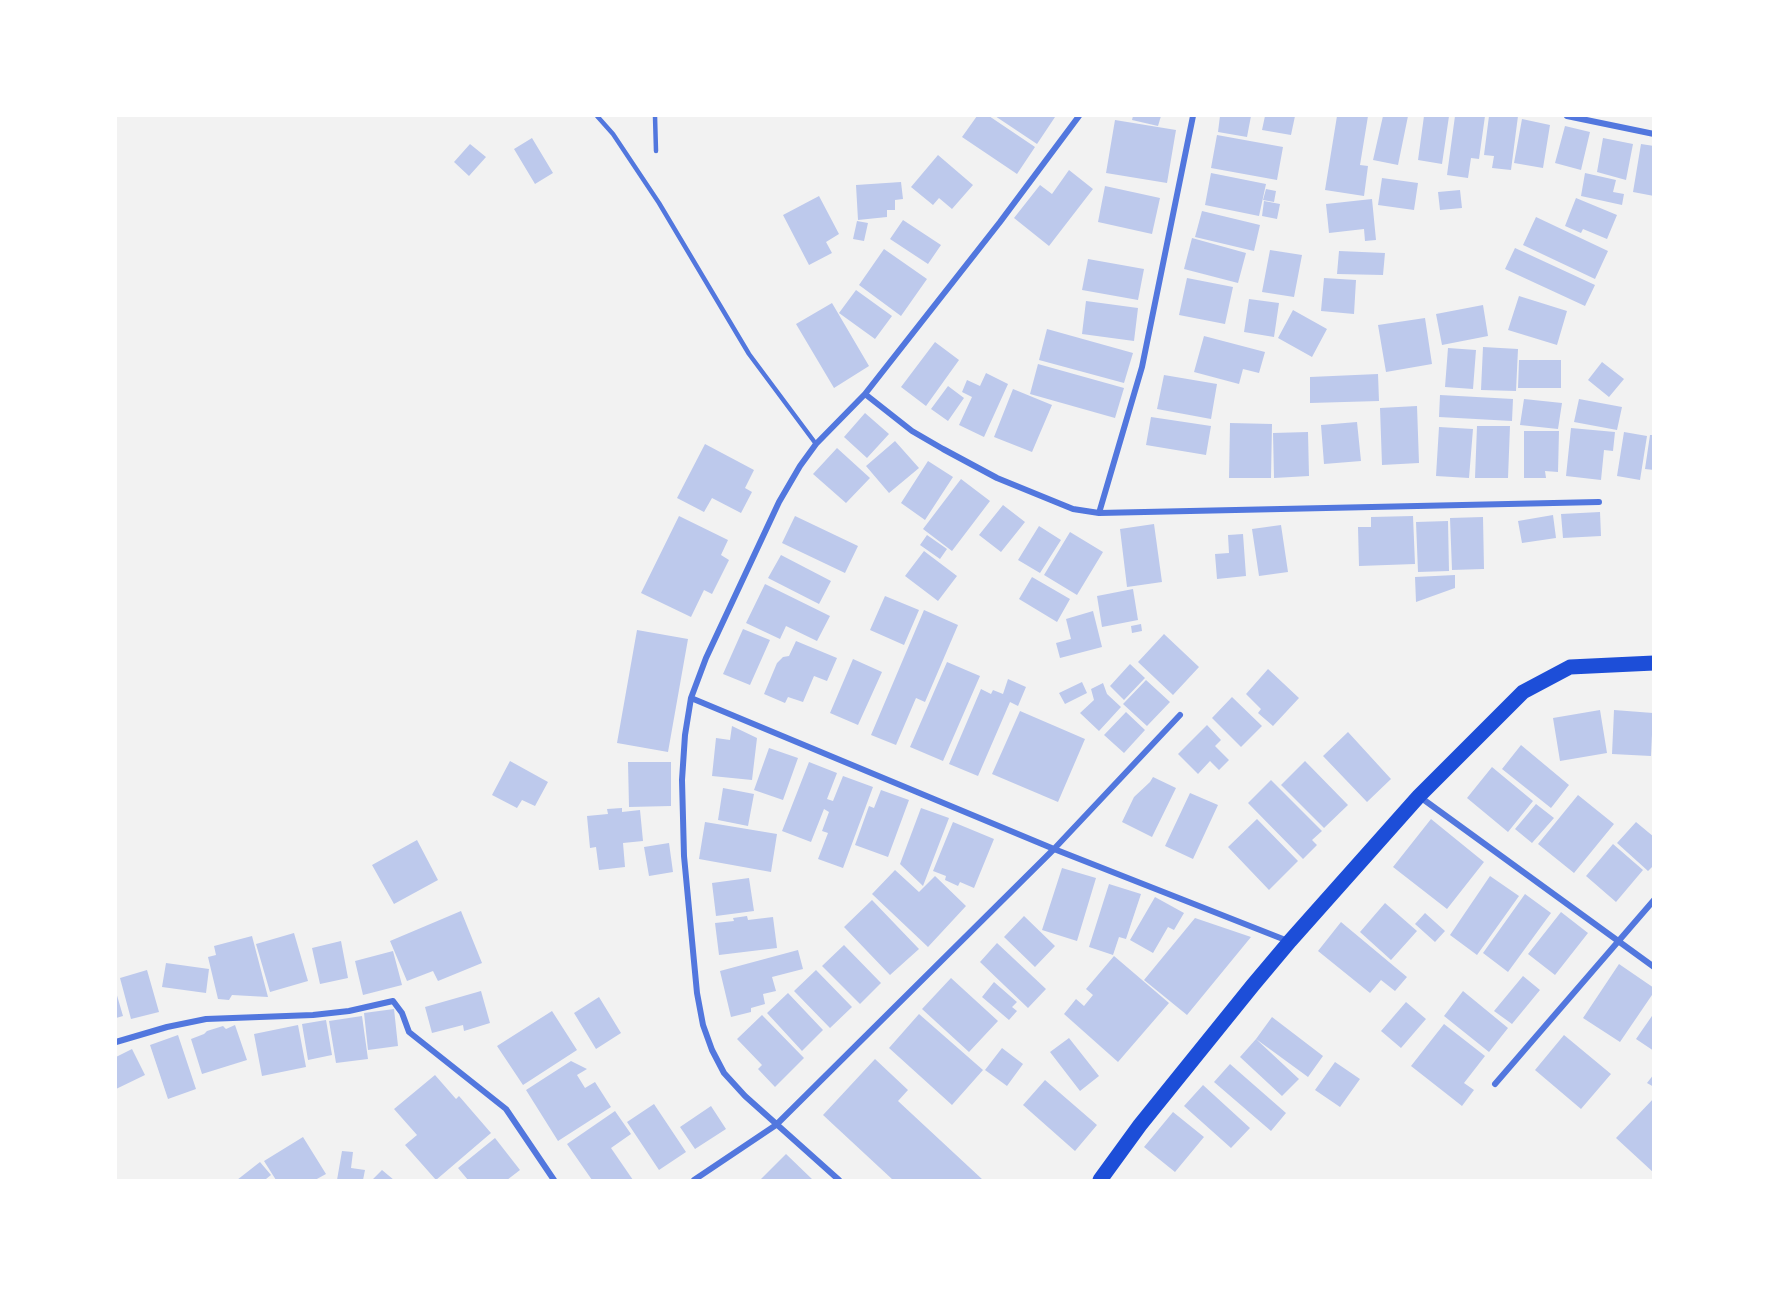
<!DOCTYPE html>
<html>
<head>
<meta charset="utf-8">
<style>
  body { margin:0 }
  #map { position:relative; width:1769px; height:1296px; overflow:hidden; background:#f2f2f2; font-family:Montserrat,sans-serif }
  canvas { display:block }
  .frame { position:absolute; inset:0; border:117px solid #fff; pointer-events:none }
</style>
</head>
<body>
<div id="map">
<canvas width="1769" height="1296"></canvas>
<div class="frame"></div>
</div>
<script>
const context = document.querySelector('canvas').getContext('2d');
context.lineJoin = 'round';
function paint(path, color) {
  context.fillStyle = color;
  context.fill(path, 'evenodd');
}
function shape(rows) {
  const path = new Path2D();
  for (const r of rows) {
    path.moveTo(r[0], r[1]);
    for (let i = 2; i < r.length; i += 2) path.lineTo(r[i], r[i + 1]);
  }
  return path;
}
function stroke(path, color, width, dash) {
  context.strokeStyle = color;
  context.lineWidth = width;
  context.lineCap = dash ? 'butt' : 'round';
  context.setLineDash(dash || []);
  context.stroke(path);
}
const building = shape([
  [977,116,989,116,1035,147,1017,174,962,137],
  [995,116,1053,116,1055,117,1037,144],
  [1133,116,1161,116,1158,126,1132,120],
  [1220,116,1251,116,1247,137,1218,132],
  [1265,116,1295,116,1291,135,1262,130],
  [1337,116,1368,116,1360,165,1368,166,1364,196,1325,190],
  [1383,116,1408,116,1398,165,1373,160],
  [1424,116,1449,116,1442,164,1418,160],
  [1455,116,1485,116,1479,159,1471,158,1468,178,1447,175],
  [1489,116,1518,116,1511,170,1492,168,1494,156,1484,155],
  [1522,119,1550,125,1543,168,1514,163],
  [1115,120,1176,130,1167,183,1106,173],
  [1565,126,1590,132,1581,170,1555,163],
  [1217,135,1283,147,1277,180,1211,168],
  [532,138,553,173,535,184,514,149],
  [1603,138,1633,144,1626,180,1597,172],
  [470,144,486,157,469,176,454,162],
  [1641,144,1654,146,1654,196,1633,192],
  [938,155,973,185,952,209,939,198,933,205,911,187],
  [1069,170,1093,189,1049,246,1014,218,1040,185,1052,194],
  [1211,173,1266,184,1259,216,1205,205],
  [1585,173,1616,180,1613,192,1624,194,1622,205,1581,196],
  [1382,178,1418,183,1414,210,1378,205],
  [901,182,903,199,895,200,895,210,887,210,887,217,858,220,856,185],
  [1105,186,1160,198,1152,234,1098,222],
  [1266,189,1276,191,1274,202,1263,200],
  [1460,190,1462,208,1440,210,1438,192],
  [819,196,839,234,826,242,832,253,809,265,783,215],
  [1576,198,1617,215,1607,239,1583,229,1581,233,1565,226],
  [1372,199,1376,240,1365,241,1364,229,1329,233,1326,204],
  [1264,201,1280,204,1277,219,1262,216],
  [1202,211,1260,225,1254,251,1195,237],
  [1536,217,1608,251,1595,279,1523,245],
  [903,220,941,245,928,264,890,239],
  [857,221,868,223,864,241,853,239],
  [1192,238,1246,253,1238,283,1184,269],
  [1515,248,1595,285,1585,306,1505,269],
  [884,249,927,279,901,316,859,285],
  [1270,250,1302,255,1294,297,1262,292],
  [1339,251,1385,253,1383,275,1337,274],
  [1088,259,1144,269,1138,300,1082,290],
  [1187,278,1233,287,1225,324,1179,315],
  [1324,278,1356,280,1354,314,1321,311],
  [856,290,892,316,875,339,839,313],
  [1519,296,1567,311,1557,345,1508,330],
  [1249,299,1279,303,1274,337,1244,332],
  [1086,301,1138,308,1134,341,1082,334],
  [832,303,869,366,834,388,796,324],
  [1483,305,1488,336,1442,345,1436,314],
  [1293,310,1327,329,1312,357,1278,338],
  [1425,318,1432,364,1386,372,1378,325],
  [1047,329,1133,353,1124,383,1039,360],
  [1204,336,1265,352,1259,373,1243,369,1239,384,1194,372],
  [935,342,959,360,926,406,901,387],
  [1483,347,1518,349,1516,391,1481,390],
  [1448,348,1476,350,1473,389,1445,387],
  [1519,360,1561,360,1561,388,1518,388],
  [1602,362,1624,379,1609,397,1588,380],
  [1038,364,1124,388,1115,418,1030,394],
  [986,373,1008,384,984,437,959,425,972,397,962,392,967,380,980,386],
  [1378,374,1379,401,1310,403,1310,377],
  [1164,375,1217,384,1211,419,1157,409],
  [948,386,964,398,948,421,931,409],
  [1013,389,1052,405,1032,452,994,437],
  [1440,395,1513,399,1512,421,1439,417],
  [1524,399,1562,403,1558,429,1520,425],
  [1579,399,1622,407,1617,430,1574,422],
  [1417,406,1419,463,1382,465,1380,408],
  [865,413,889,434,867,458,844,437],
  [1151,417,1211,426,1206,455,1146,445],
  [1357,422,1361,461,1324,464,1321,425],
  [1230,423,1272,424,1271,478,1229,478],
  [1477,426,1510,426,1508,478,1475,478],
  [1439,427,1473,429,1469,478,1436,476],
  [1571,428,1615,432,1613,451,1604,450,1601,480,1566,476],
  [1524,431,1559,431,1558,472,1545,471,1546,478,1524,478],
  [1308,432,1309,476,1274,478,1273,433],
  [1624,432,1647,436,1640,480,1617,476],
  [1650,435,1654,435,1654,470,1645,469],
  [895,441,919,468,889,493,866,466],
  [705,444,754,470,745,488,752,492,741,513,712,498,704,512,677,498],
  [837,448,870,478,846,503,813,474],
  [928,461,953,477,925,520,901,503],
  [961,479,990,501,952,551,923,529],
  [1003,505,1025,522,1001,552,979,535],
  [1600,512,1601,536,1563,538,1561,514],
  [1553,515,1556,538,1522,543,1518,521],
  [679,516,728,540,721,555,729,560,712,594,704,590,691,617,641,593],
  [795,516,858,546,845,573,782,543],
  [1413,516,1415,564,1359,566,1358,527,1371,527,1371,517],
  [1483,517,1484,569,1452,570,1450,518],
  [1448,521,1449,571,1418,572,1416,522],
  [1154,524,1162,582,1127,587,1120,529],
  [1281,525,1288,572,1259,576,1252,529],
  [1039,526,1061,540,1040,573,1018,560],
  [1070,532,1103,552,1077,595,1044,575],
  [1243,534,1246,576,1217,579,1215,554,1229,553,1228,535],
  [927,535,947,549,940,559,920,545],
  [924,551,957,576,938,601,905,576],
  [781,555,831,581,819,604,768,578],
  [1455,575,1455,588,1416,602,1415,577],
  [1032,577,1070,599,1057,622,1019,599],
  [765,584,830,616,817,641,786,626,780,639,746,623],
  [1133,589,1138,620,1102,627,1097,596],
  [885,596,919,610,904,645,870,630],
  [924,610,958,625,925,702,916,698,896,745,871,735],
  [1093,611,1102,647,1060,658,1056,643,1071,639,1066,619],
  [1141,624,1142,631,1132,633,1131,626],
  [743,629,770,640,750,685,723,674],
  [637,630,688,639,668,752,617,743],
  [1164,634,1199,667,1173,695,1138,662],
  [796,641,837,658,827,681,814,676,803,702,788,697,785,703,764,694,777,663,783,657,789,656],
  [853,659,882,672,858,725,830,713],
  [947,662,980,676,943,761,910,747],
  [1130,664,1145,678,1124,700,1110,686],
  [1268,669,1299,698,1273,726,1258,713,1261,709,1246,694],
  [1008,679,1026,687,1018,706,1010,702,978,776,949,764,981,689,991,694,993,690,1003,694],
  [1146,680,1170,702,1147,726,1123,704],
  [1082,682,1087,693,1065,704,1059,693],
  [1103,683,1107,694,1121,707,1099,731,1080,713,1094,700,1091,689],
  [1232,697,1262,726,1241,747,1212,718],
  [1600,710,1607,753,1560,761,1553,718],
  [1614,710,1653,713,1651,756,1612,754],
  [1020,711,1085,739,1058,802,992,774],
  [1126,712,1145,730,1124,753,1104,735],
  [1207,725,1221,740,1215,746,1229,760,1219,770,1210,761,1198,774,1178,754],
  [732,726,757,738,752,780,712,776,716,738,730,740],
  [1348,732,1391,779,1367,802,1323,756],
  [1521,745,1569,785,1551,808,1502,769],
  [769,748,798,758,783,800,754,790],
  [510,761,548,782,535,806,522,800,517,808,492,795],
  [1305,761,1348,805,1324,828,1281,785],
  [628,762,671,762,671,806,629,807],
  [809,762,837,773,827,799,833,801,843,776,873,787,843,868,818,859,828,833,822,831,829,812,824,809,811,842,782,831],
  [1492,767,1533,801,1508,832,1467,798],
  [1153,777,1176,788,1152,837,1122,822,1134,797,1150,782],
  [1271,780,1322,831,1312,840,1317,845,1303,859,1248,803],
  [723,788,754,794,748,826,718,820],
  [881,790,909,800,888,857,855,845,869,806,874,808],
  [1190,793,1218,805,1193,859,1165,846],
  [1578,795,1614,824,1574,873,1538,844],
  [1536,804,1554,818,1532,843,1515,829],
  [622,808,622,812,640,810,643,841,623,843,625,867,599,870,596,847,590,848,587,816,608,814,607,809],
  [921,808,949,818,923,886,900,864],
  [1257,819,1298,861,1269,890,1228,847],
  [1431,819,1484,862,1447,909,1393,867],
  [705,822,777,834,771,872,699,859],
  [953,822,994,839,974,888,960,882,958,886,945,880,946,876,933,871],
  [1636,822,1654,837,1654,865,1648,871,1617,843],
  [417,840,438,880,394,904,372,865],
  [669,843,673,872,649,876,644,847],
  [1613,844,1643,870,1616,902,1586,876],
  [1062,868,1096,878,1077,941,1042,930],
  [895,870,919,892,935,876,966,906,928,947,872,894],
  [1490,876,1519,896,1477,955,1450,935],
  [749,878,754,911,716,916,712,883],
  [1109,884,1141,894,1126,939,1119,937,1113,955,1089,947],
  [1525,894,1551,913,1508,972,1483,953],
  [1155,897,1184,913,1174,930,1168,927,1153,953,1130,940],
  [872,900,919,949,890,975,844,927],
  [1385,903,1417,931,1391,960,1360,932],
  [461,911,482,963,438,981,433,971,407,981,390,941],
  [1561,912,1588,933,1555,975,1528,954],
  [1425,913,1445,931,1435,942,1415,924],
  [747,916,748,920,773,917,777,948,719,955,715,923,734,921,733,918],
  [1024,916,1055,946,1035,967,1004,937],
  [1195,918,1251,937,1187,1015,1144,980],
  [1341,922,1407,977,1395,991,1381,980,1370,993,1318,951],
  [294,933,308,981,270,992,256,944],
  [252,936,268,997,232,995,229,1000,218,999,208,957,216,955,214,946],
  [341,941,348,978,320,984,312,948],
  [997,943,1046,989,1028,1008,980,962],
  [844,945,881,983,860,1004,822,966],
  [798,950,803,969,772,977,776,991,763,994,765,1004,751,1008,751,1012,731,1017,720,971],
  [393,951,402,985,363,995,355,961],
  [1114,956,1169,1003,1118,1062,1064,1014,1076,999,1084,1006,1093,995,1086,989],
  [166,963,209,969,206,993,162,987],
  [1619,964,1654,988,1654,992,1620,1042,1583,1018],
  [147,970,159,1012,131,1019,120,978],
  [816,970,852,1007,830,1028,794,991],
  [1523,976,1540,990,1512,1024,1494,1011],
  [951,978,998,1021,969,1052,922,1009],
  [994,982,1017,1002,1012,1007,1017,1011,1009,1020,982,997],
  [481,991,490,1023,464,1031,463,1025,432,1033,425,1007],
  [1463,991,1508,1028,1489,1052,1444,1016],
  [116,992,123,1016,116,1018],
  [788,993,823,1030,802,1051,767,1013],
  [599,997,621,1033,596,1049,574,1013],
  [1406,1002,1426,1019,1401,1048,1381,1031],
  [394,1009,398,1046,368,1050,364,1013],
  [552,1011,577,1050,523,1085,497,1046],
  [1654,1013,1654,1051,1636,1039],
  [919,1014,983,1070,952,1105,889,1048],
  [762,1015,804,1058,775,1087,758,1069,762,1065,737,1039],
  [362,1016,368,1059,336,1063,329,1021],
  [1272,1017,1323,1056,1308,1077,1256,1039],
  [326,1020,332,1055,308,1060,302,1024],
  [1444,1024,1485,1056,1464,1083,1474,1090,1462,1106,1411,1066],
  [235,1025,247,1060,202,1074,191,1039,204,1034,207,1031,223,1026,226,1029],
  [298,1025,306,1067,262,1076,254,1034],
  [178,1035,196,1089,168,1099,150,1045],
  [1564,1035,1611,1074,1581,1109,1535,1070],
  [1069,1038,1099,1076,1080,1091,1050,1052],
  [1256,1039,1299,1079,1282,1096,1240,1057],
  [1002,1048,1023,1064,1007,1086,985,1070],
  [132,1049,145,1075,116,1089,116,1057],
  [875,1059,908,1090,898,1101,983,1180,893,1180,823,1115],
  [571,1061,587,1069,577,1075,585,1088,595,1082,611,1107,558,1141,526,1090],
  [1335,1062,1360,1079,1340,1107,1315,1090],
  [1230,1064,1286,1113,1271,1131,1214,1082],
  [1654,1074,1654,1087,1647,1083],
  [435,1075,456,1099,459,1096,491,1133,436,1180,405,1145,417,1135,394,1109],
  [1045,1080,1097,1125,1075,1151,1023,1105],
  [1203,1085,1250,1128,1231,1148,1184,1106],
  [1654,1098,1654,1173,1616,1138],
  [654,1104,686,1152,659,1170,627,1122],
  [711,1106,726,1129,695,1149,680,1127],
  [615,1111,631,1134,611,1148,633,1180,592,1180,567,1144],
  [1173,1112,1204,1137,1175,1172,1144,1147],
  [303,1137,326,1174,315,1180,276,1180,264,1161],
  [495,1138,520,1170,507,1180,468,1180,458,1168],
  [342,1151,353,1152,351,1168,365,1170,363,1180,337,1180],
  [786,1154,813,1180,760,1180],
  [260,1162,271,1175,266,1179,267,1180,237,1180],
  [382,1170,394,1180,372,1180]
]);
const service = shape([
  [597,116,613,134,659,203,749,354,816,444],
  [655,116,656,151]
]);
const minor = shape([
  [1567,116,1654,134],
  [865,394,912,431,943,449,997,478,1073,509,1099,513,1599,502],
  [1099,513,1142,367,1193,116],
  [691,698,1054,849,1288,941],
  [1420,797,1654,967],
  [116,1042,167,1027,206,1019,313,1015,349,1011,393,1001,402,1013,409,1032,506,1109,554,1180],
  [1495,1084,1654,900],
  [694,1180,776,1125,1054,849,1180,715],
  [839,1180,745,1096,724,1073,712,1050,703,1025,697,993,684,856,682,780,685,735,691,698,706,658,779,502,800,466,816,444,865,394,1000,222,1079,116]
]);
const primary = shape([
  [1100,1180,1140,1125,1253,985,1290,941,1419,796,1523,692,1570,667,1654,663]
]);
paint(building, '#bdc9ec');
stroke(service, '#5277de', 4.5);
stroke(minor, '#5277de', 6);
stroke(primary, '#1d4ed8', 15);
</script>
</body>
</html>
